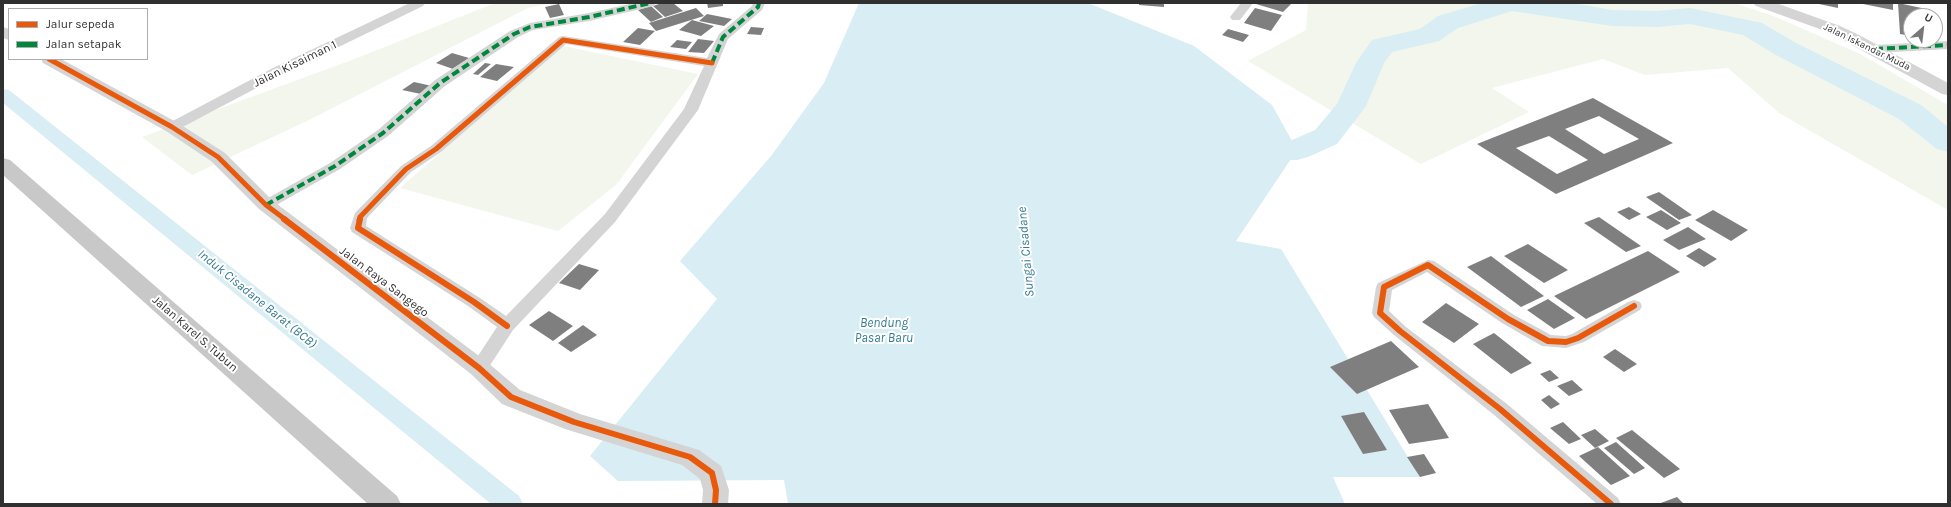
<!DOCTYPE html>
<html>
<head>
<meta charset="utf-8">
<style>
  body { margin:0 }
  #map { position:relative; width:1951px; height:507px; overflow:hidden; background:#fff; font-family:Karla,sans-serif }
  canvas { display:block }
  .frame { position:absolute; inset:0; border:4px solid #303030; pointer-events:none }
  .legend { position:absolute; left:8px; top:8px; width:140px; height:52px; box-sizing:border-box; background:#fff; border:1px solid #acacac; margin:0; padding:5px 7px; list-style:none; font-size:12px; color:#303030 }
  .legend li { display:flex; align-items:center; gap:8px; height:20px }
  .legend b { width:20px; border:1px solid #acacac }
  .north { position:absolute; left:1903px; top:8px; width:40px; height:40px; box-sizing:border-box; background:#fff; border:1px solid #acacac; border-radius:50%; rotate:28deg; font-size:11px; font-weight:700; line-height:16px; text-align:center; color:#303030 }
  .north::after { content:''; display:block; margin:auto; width:14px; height:18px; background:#787878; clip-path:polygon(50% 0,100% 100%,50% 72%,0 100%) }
</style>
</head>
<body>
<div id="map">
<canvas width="1951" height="507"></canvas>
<div class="frame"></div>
<ul class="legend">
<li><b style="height:5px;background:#e8590c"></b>Jalur sepeda</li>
<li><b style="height:5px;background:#00873e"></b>Jalan setapak</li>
</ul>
<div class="north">U</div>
</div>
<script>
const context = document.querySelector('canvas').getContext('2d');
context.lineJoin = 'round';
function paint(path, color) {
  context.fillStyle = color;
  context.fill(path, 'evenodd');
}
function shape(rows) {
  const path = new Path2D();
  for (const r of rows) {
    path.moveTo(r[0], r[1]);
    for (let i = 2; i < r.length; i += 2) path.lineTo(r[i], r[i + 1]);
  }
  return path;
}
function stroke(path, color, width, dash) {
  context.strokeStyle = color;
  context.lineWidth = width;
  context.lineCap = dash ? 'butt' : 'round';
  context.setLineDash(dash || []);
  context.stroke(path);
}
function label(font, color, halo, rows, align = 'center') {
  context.font = font + ' Karla,sans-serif';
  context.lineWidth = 4;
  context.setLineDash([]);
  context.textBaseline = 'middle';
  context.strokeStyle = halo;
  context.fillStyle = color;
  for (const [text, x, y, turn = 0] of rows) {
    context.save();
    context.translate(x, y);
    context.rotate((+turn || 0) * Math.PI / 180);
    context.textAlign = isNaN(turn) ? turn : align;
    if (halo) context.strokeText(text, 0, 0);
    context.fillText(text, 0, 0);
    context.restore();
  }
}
const green = shape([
  [495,3,552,3,528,8,311,119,192,175,142,137,352,60],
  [1308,3,1734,3,1776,17,1860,54,1948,105,1948,210,1779,113,1728,68,1645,75,1603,59,1492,88,1529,112,1421,164,1248,61,1306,30],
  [563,46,698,74,616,185,558,231,400,188]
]);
const water = shape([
  [859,3,1088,3,1194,46,1272,105,1297,150,1236,241,1281,249,1420,477,1333,477,1345,504,788,504,784,480,618,481,590,456,717,299,680,261,771,156,824,83]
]);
const canal = shape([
  [3,89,9,90,519,496,523,504,491,504,3,103,3,89]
]);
const river = shape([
  [1482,3,1572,3,1612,10,1658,11,1690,8,1762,23,1796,43,1921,105,1948,127,1948,152,1937,149,1899,119,1776,55,1743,35,1690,24,1658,27,1612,26,1512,11,1458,28,1439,41,1392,52,1384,63,1366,106,1337,144,1308,157,1297,160,1248,160,1237,157,1232,150,1237,143,1248,140,1292,140,1315,130,1337,104,1356,63,1372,40,1420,29,1438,16,1482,3]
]);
const building = shape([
  [662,3,673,3,683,11,665,17,653,6],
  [707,3,723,3,723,6,708,8],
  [1139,3,1164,3,1164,7,1139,5],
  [1258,3,1292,3,1283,12,1256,4],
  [1820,3,1838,3,1838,8,1819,4],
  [1863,3,1893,3,1893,10,1863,4],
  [1898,3,1931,10,1932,16,1911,16,1911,36,1900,34],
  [559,4,564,15,550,18,545,7],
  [651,6,663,17,651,22,638,10],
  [696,8,704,16,656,31,649,23],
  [1255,8,1282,15,1271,31,1244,23],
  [707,14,732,19,724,26,699,21],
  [692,20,714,26,701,36,679,30],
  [751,27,764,28,761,35,747,34],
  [638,28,655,31,640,45,623,42],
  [1228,29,1249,35,1243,42,1222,35],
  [698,39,714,41,704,53,688,52],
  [677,40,692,42,686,49,670,47],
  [452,53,469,58,453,69,436,63],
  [485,63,491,64,478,75,473,74],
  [496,64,514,67,497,81,480,77],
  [414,82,432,86,421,94,402,90],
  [1593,98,1673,143,1556,194,1477,144],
  [1599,116,1639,139,1604,154,1565,129],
  [1549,136,1588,160,1557,174,1516,148],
  [1659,192,1692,215,1679,220,1646,197],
  [1629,207,1641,214,1629,220,1617,212],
  [1661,210,1681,223,1667,230,1646,217],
  [1713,210,1748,230,1731,241,1695,220],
  [1599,217,1641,246,1626,252,1584,223],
  [1688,227,1706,239,1679,250,1663,240],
  [1528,244,1568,270,1544,283,1504,256],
  [1699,248,1717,259,1704,267,1686,256],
  [1648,251,1680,272,1586,319,1554,296],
  [1491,256,1544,296,1521,307,1467,267],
  [579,264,599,270,580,290,559,283],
  [1548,299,1575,318,1554,329,1527,310],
  [1446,303,1479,324,1454,343,1422,322],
  [549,311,573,326,553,341,529,325],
  [583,325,597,335,571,352,558,343],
  [1494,333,1532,363,1511,374,1473,344],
  [1391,341,1419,367,1357,394,1330,367],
  [1615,349,1637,364,1624,372,1603,357],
  [1550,370,1559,378,1549,382,1540,374],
  [1572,380,1583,390,1569,396,1557,386],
  [1549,395,1560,404,1551,409,1541,400],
  [1428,404,1449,438,1409,444,1389,410],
  [1364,412,1387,450,1363,454,1341,416],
  [1563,422,1581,439,1569,444,1550,428],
  [1595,429,1609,441,1595,448,1581,435],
  [1632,430,1680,469,1664,478,1616,438],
  [1616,442,1645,468,1634,474,1604,448],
  [1598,447,1630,476,1611,485,1579,456],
  [1424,454,1436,473,1420,477,1407,457],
  [1677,497,1684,504,1658,504]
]);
const minor = shape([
  [410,3,425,3,423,6,283,74,177,130,167,130,165,127,167,124,273,68,410,3],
  [634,3,656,3,654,6,589,21,533,30,518,37,445,86,388,136,340,169,271,208,266,210,261,208,258,205,261,202,330,163,378,130,435,80,510,31,530,23,589,13,634,3],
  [753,3,765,3,762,10,728,39,698,110,615,222,513,330,485,373,479,375,473,373,470,368,497,327,468,306,352,232,350,228,355,213,401,166,431,146,559,37,563,36,707,58,719,34,752,6,753,3],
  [566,44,704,66,684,109,605,214,506,316,480,298,366,226,367,218,411,172,441,152,566,44],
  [1241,3,1253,3,1240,20,1232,20,1230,17,1241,3],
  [1948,41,1948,49,1875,53,1869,49,1875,45,1948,41],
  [1428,260,1434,261,1514,315,1551,335,1566,336,1572,334,1628,302,1634,300,1640,302,1642,306,1640,310,1584,342,1566,348,1542,346,1502,323,1427,272,1392,290,1389,311,1406,327,1507,404,1618,498,1621,504,1597,504,1493,414,1394,335,1374,317,1372,313,1376,287,1378,283,1428,260]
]);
const tertiary = shape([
  [1753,3,1776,3,1840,26,1859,35,1948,83,1948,95,1942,94,1828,32,1756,6,1753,3],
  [3,27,9,29,9,40,3,38,3,27],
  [41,59,61,59,178,123,225,153,273,201,487,362,520,390,580,414,699,450,721,466,729,490,728,504,702,504,703,490,700,479,682,465,565,429,502,404,471,374,259,209,211,161,166,131,43,63,41,59]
]);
const primary = shape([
  [3,158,10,160,397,496,401,504,368,504,3,175,3,158]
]);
const quiet = shape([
  [1875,49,1948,45],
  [712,63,723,37,758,7,759,3],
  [266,205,335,166,383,133,440,83,514,34,530,27,589,17,650,3]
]);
const cyclewayFar1 = shape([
  [49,59,172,127,218,157,266,205,286,220],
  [359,220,360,217,406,169,436,149,563,40,712,63]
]);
const cycleway = shape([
  [284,219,479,368,511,397,574,422,690,457,712,473,716,490,715,504],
  [360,219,358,228,474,302,507,326],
  [1611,504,1500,409,1400,331,1380,313,1384,287,1428,265,1508,319,1548,341,1566,342,1578,338,1634,306]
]);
const farStreetnames = [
  ["Jalan Iskandar Muda",1867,47,26]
];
const streetNames = [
  ["Jalan Kisaiman 1",295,64,-26],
  ["Jalan Raya Sangego",384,282,37],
  ["Jalan Karel S. Tubun",195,334,41]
];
const waterNames = [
  ["Sungai Cisadane",1026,252,-95],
  ["Induk Cisadane Barat (BCB)",257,299,39],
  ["Bendung",884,323],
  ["Pasar Baru",884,338]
];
paint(green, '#f2f6ec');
paint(water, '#d8edf4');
paint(canal, '#d8edf4');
paint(river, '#d8edf4');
paint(building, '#7f7f7f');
paint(minor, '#d4d4d4');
paint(tertiary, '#d4d4d4');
paint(primary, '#c8c8c8');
stroke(quiet, '#00873e', 4, [8, 4]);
stroke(cyclewayFar1, '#e8590c', 5);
stroke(cycleway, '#e8590c', 6);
label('10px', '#303030', '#fff', farStreetnames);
label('12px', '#303030', '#fff', streetNames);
label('italic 13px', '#357b91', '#fff', waterNames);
</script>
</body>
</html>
